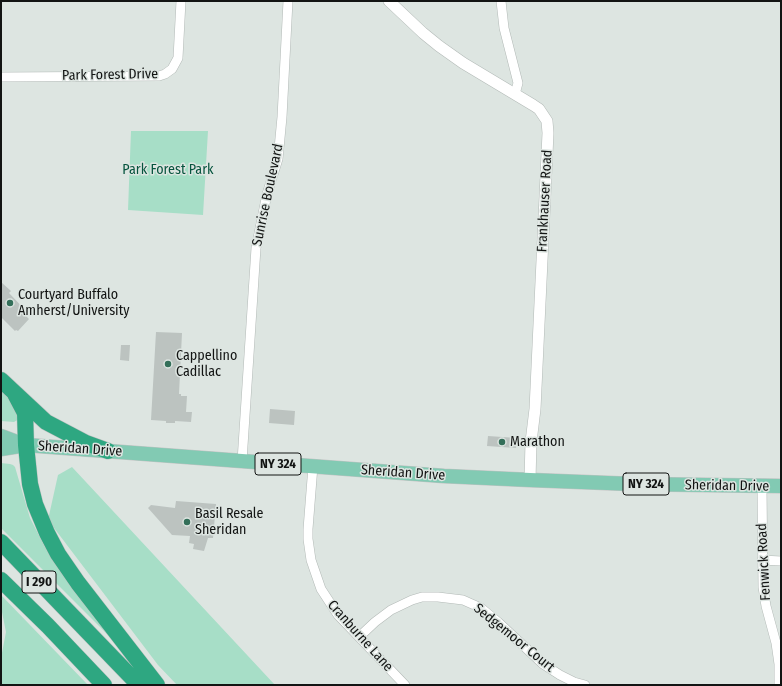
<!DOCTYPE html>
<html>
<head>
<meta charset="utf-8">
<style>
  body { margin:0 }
  #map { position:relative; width:782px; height:686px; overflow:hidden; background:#dde5e1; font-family:"Fira Sans Condensed",sans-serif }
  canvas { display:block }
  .frame { position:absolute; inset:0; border:2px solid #121413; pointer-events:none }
</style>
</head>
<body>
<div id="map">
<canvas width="782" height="686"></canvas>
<div class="frame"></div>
</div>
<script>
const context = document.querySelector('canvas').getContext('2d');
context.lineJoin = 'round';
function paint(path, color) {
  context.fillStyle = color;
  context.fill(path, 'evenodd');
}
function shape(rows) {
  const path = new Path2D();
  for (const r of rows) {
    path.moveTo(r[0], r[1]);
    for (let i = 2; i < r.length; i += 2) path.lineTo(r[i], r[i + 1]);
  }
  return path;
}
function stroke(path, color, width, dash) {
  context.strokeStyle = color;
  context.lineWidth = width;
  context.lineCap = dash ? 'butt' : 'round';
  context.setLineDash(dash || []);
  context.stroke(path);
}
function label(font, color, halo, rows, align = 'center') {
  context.font = font + ' "Fira Sans Condensed",sans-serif';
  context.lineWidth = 3;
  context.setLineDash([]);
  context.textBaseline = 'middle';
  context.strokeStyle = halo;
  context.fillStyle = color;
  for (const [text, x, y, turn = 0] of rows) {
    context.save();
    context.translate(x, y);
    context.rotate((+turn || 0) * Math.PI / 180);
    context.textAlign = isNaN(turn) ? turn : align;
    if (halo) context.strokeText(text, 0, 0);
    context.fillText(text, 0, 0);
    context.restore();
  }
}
const green = shape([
  [131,131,208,131,203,215,128,210],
  [1,391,18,407,21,418,14,422,1,421],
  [1,463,10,464,13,465,15,467,30,518,45,547,129,656,1,528],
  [72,467,275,685,177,685,158,665,48,520,58,475],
  [1,595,88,685,1,685,1,658,6,632,1,607]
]);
const building = shape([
  [1,282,11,291,9,293,29,314,26,316,29,319,18,331,16,330,15,331,1,317],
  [156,332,182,333,179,394,181,394,181,396,187,396,186,412,192,412,191,422,175,421,175,423,166,423,166,421,151,420],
  [121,345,130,345,129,361,120,360],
  [270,409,295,411,294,425,269,423],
  [488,436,517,438,516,448,487,446],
  [176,501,216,504,213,538,208,538,204,551,193,549,194,544,189,543,190,536,172,535,148,508,151,505,175,508]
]);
const minor = shape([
  [501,1,504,28,518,83,515,94],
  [1,77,159,76,165,74,172,69,178,58,181,1],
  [242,461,256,248,267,194,278,159,282,117,288,1],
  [313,466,308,529,308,539,311,560,321,589,338,615,405,685],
  [762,486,763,587,766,606,776,643,779,664,779,685],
  [762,560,781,561],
  [359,637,375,622,391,610,412,600,422,597,438,597,463,600,481,608,498,622,543,664,560,675,574,682,585,685]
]);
const tertiary = shape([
  [389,1,423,33,439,46,463,63,533,105,539,109,547,121,548,133,535,409,531,442,530,480]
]);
const primary = shape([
  [1,436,25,445],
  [1,449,26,445,444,476,530,480,633,484,781,486]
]);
const motorway = shape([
  [1,380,46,422,86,443,108,451],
  [15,394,25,413,26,445,30,484,35,504,47,533,58,554,78,583,157,685],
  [1,542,139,685],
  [1,580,48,626,104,685]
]);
const markers = [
  [10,303,4,"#336f59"],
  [168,364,4,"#336f59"],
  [502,442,4,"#336f59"],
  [187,522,4,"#336f59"]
];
const shields = [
  [278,464,46],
  [646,484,46],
  [39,582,34]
];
const shieldNames = [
  ["NY 324",278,464],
  ["NY 324",646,484],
  ["I 290",39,582]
];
const streetNames = [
  ["Park Forest Drive",110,75,-1],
  ["Sunrise Boulevard",268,195,-78],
  ["Frankhauser Road",545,201,-87],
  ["Sheridan Drive",80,449,4],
  ["Sheridan Drive",403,473,4],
  ["Sheridan Drive",727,486,1],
  ["Fenwick Road",764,562,-93],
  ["Cranburne Lane",360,636,48],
  ["Sedgemoor Court",514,638,39]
];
const parkNames = [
  ["Park Forest Park",168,170]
];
const poiNames = [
  ["Courtyard Buffalo",18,295],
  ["Amherst/University",18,311],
  ["Cappellino",176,356],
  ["Cadillac",176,372],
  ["Marathon",510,442],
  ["Basil Resale",195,514],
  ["Sheridan",195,530]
];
paint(green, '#a7dec7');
paint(building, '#bcc3c0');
stroke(minor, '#b2b9b6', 10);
stroke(tertiary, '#b2b9b6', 12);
stroke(primary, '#c1c2c2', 15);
stroke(motorway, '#c1c2c2', 17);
stroke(minor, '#fff', 9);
stroke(tertiary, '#fff', 11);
stroke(primary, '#82cab3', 14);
stroke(motorway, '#2ea781', 16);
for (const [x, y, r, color] of markers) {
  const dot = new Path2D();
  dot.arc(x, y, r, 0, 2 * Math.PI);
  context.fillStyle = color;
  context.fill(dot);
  stroke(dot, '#dde5e1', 1.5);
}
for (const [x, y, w] of shields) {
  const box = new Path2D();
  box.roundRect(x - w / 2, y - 11, w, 22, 3);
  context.fillStyle = '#dde5e1';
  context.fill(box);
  stroke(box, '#121413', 1);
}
label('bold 13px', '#121413', null, shieldNames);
label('14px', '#121413', '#dde5e1', streetNames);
label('14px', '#06543e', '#dde5e1', parkNames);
label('14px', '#121413', '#dde5e1', poiNames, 'left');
</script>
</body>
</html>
